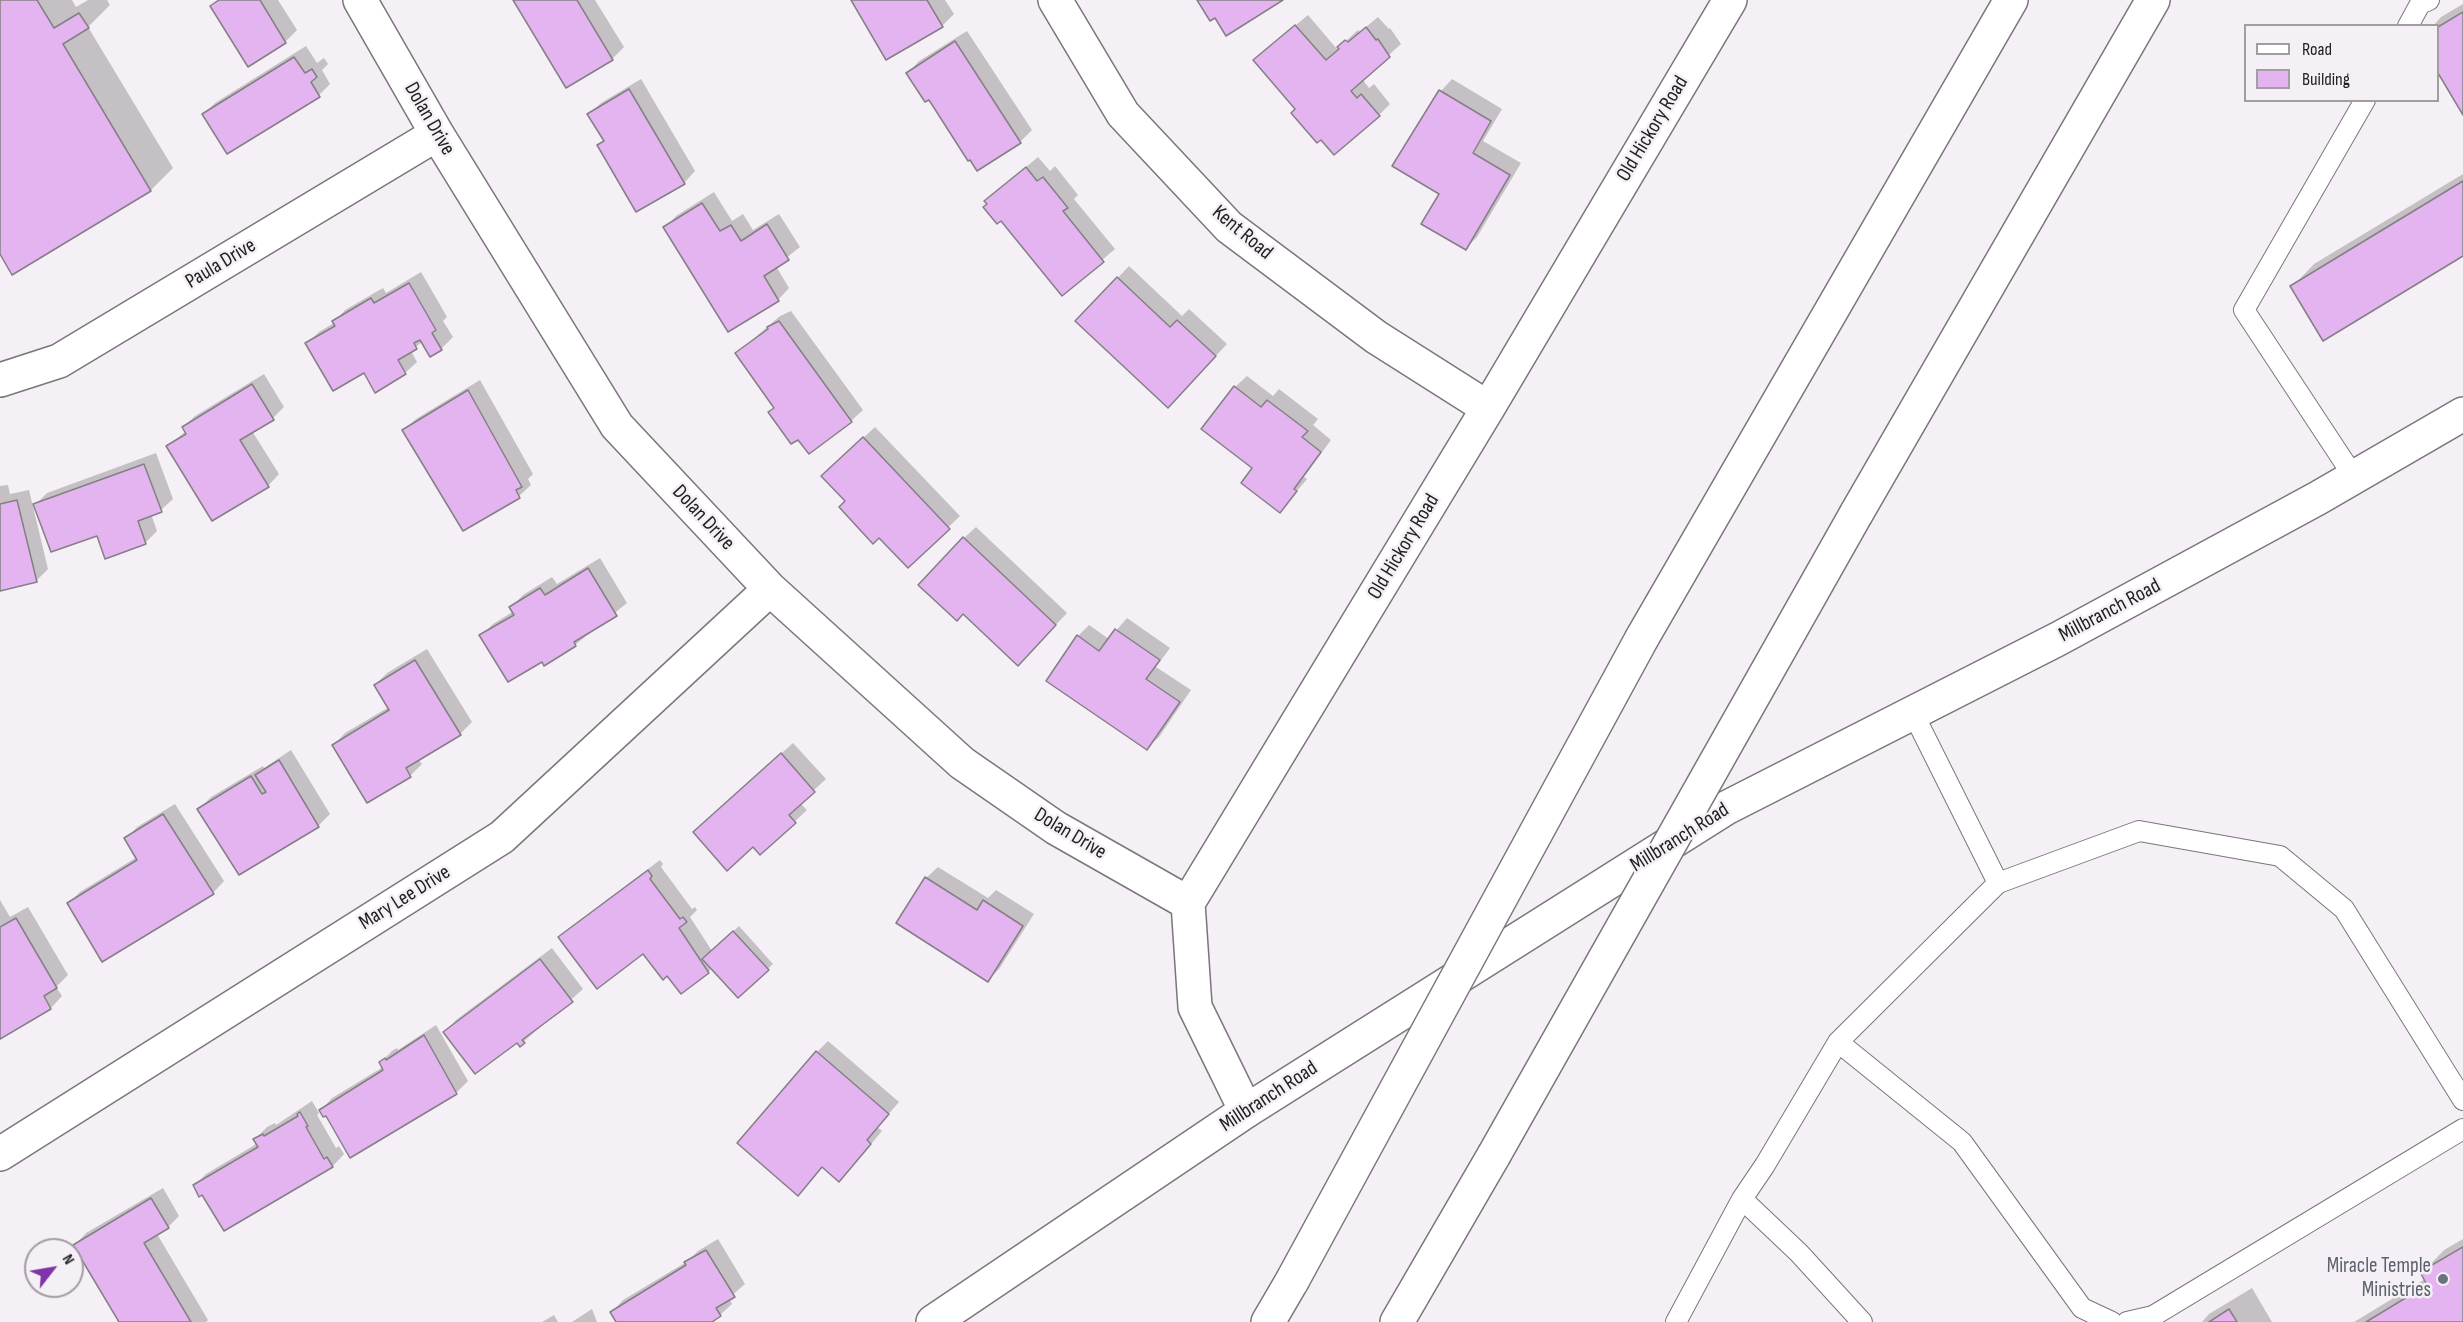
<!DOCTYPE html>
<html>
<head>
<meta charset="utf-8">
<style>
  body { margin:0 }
  #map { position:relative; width:2463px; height:1322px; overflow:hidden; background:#f5f0f6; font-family:"Sofia Sans Condensed",sans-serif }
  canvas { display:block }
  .legend { position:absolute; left:2244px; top:24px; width:195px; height:78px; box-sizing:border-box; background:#f5f0f6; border:2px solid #a19da1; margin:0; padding:8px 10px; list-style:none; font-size:18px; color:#222022 }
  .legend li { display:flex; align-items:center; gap:12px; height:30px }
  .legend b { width:30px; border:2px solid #a19da1 }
  .north { position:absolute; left:24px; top:1238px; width:60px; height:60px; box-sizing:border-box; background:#f5f0f6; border:2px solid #a19da1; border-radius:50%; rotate:59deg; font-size:16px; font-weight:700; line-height:24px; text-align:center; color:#222022 }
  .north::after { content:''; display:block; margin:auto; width:21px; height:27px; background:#7e35a7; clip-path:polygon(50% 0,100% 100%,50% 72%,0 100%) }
</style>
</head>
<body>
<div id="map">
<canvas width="2463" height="1322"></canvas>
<ul class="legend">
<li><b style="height:8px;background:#fff"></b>Road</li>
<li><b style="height:16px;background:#e4b4f0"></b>Building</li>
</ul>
<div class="north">N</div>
</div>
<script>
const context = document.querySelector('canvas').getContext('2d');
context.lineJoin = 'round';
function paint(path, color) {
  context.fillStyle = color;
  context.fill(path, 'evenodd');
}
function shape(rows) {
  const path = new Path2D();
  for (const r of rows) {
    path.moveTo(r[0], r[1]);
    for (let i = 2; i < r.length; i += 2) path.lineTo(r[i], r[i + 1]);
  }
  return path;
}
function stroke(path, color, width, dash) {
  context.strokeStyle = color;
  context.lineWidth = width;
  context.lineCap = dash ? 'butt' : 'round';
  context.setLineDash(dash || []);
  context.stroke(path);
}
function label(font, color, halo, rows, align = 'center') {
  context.font = font + ' "Sofia Sans Condensed",sans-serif';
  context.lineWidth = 5;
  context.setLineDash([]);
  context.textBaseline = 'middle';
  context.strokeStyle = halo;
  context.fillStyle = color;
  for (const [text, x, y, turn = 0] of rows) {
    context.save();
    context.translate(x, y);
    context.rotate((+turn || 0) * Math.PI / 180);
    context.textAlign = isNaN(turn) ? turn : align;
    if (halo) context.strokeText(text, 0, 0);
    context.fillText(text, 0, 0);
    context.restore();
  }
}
const shadow = shape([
  [0,0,72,0,76,7,88,0,107,0,110,5,88,27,173,168,151,190,13,272,0,251],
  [218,0,278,0,297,30,285,42,212,6],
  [514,0,595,0,624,47,612,59,566,86],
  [853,0,945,0,954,14,942,26],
  [2463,4,2463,112,2438,70,2438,26,2433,26,2441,17],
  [1308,15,1337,49,1358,30,1360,32,1378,17,1389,29,1390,28,1401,44,1362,79,1369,88,1374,84,1390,104,1379,115,1297,109,1267,49],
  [967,31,1032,130,1020,142,978,169,929,98,908,73,919,61],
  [306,46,317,63,324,58,328,64,322,70,330,84,319,95,204,114,215,103],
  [641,79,695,171,684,183,599,146,604,140,589,114,601,103],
  [1452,79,1502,109,1483,141,1521,163,1477,237,1466,248,1441,193,1427,113,1441,91],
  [1038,157,1050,171,1055,166,1078,195,1074,199,1115,249,1062,294,986,201],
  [2463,174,2463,254,2292,287,2314,264],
  [714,192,732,221,743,214,753,230,779,214,800,247,776,266,789,288,778,300,665,228,676,216],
  [1129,266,1182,316,1189,309,1227,344,1180,394,1077,321],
  [421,272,447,317,443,321,453,337,441,349,431,355,423,341,411,351,417,362,405,373,364,371,307,343,319,332,334,323,345,310,383,288,386,293],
  [791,311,863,410,851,421,798,437,770,412,775,407,737,353,780,316],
  [264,374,284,407,273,418,252,431,279,474,268,486,168,446,186,431,184,427,195,416],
  [1247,376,1273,396,1279,389,1318,419,1313,425,1331,440,1304,477,1307,479,1280,511,1254,468,1235,387],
  [480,380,533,474,528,479,531,485,519,496,464,529,404,430,416,419],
  [875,427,960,516,908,566,847,501,834,465],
  [156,453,173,499,161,510,151,514,157,531,145,543,98,534,35,505,47,493],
  [8,485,10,494,29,490,48,569,36,581,0,589,0,486],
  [976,527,1067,613,1029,653,964,538],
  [600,558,627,603,575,645,542,660,481,636,493,624,514,611,511,607,523,595,552,577,557,584],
  [1127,618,1170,648,1156,667,1191,690,1159,737,1147,748,1078,636,1089,625,1109,639],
  [427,649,472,722,460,734,418,759,422,764,410,776,334,745,345,733,389,707,375,685,387,673],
  [793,743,826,779,800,803,807,810,761,853,753,845,706,821],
  [291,750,330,814,318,826,239,873,199,809,211,797,263,766,264,768],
  [175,804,224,881,213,893,69,903,80,892,137,857,126,839,137,827],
  [660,860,663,864,661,867,692,909,695,907,697,910,690,917,712,951,739,926,773,964,738,996,712,968,708,972,668,974,644,952,560,938,572,926],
  [938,867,988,898,996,890,1034,914,999,969,988,980,926,878],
  [0,900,10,917,28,907,68,975,56,987,62,996,51,1008,6,1034,0,1040],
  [552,948,583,989,520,1045,517,1041,445,1032,456,1020],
  [436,1025,468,1081,456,1093,326,1114,321,1110,332,1098,383,1067,380,1063,392,1051,397,1048,398,1050],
  [828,1041,899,1102,877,1127,882,1131,850,1169,817,1052],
  [312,1101,319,1113,317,1115,336,1148,339,1146,344,1154,333,1166,225,1229,203,1193,194,1186,206,1174,258,1143,255,1139,267,1127,275,1123,276,1125],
  [163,1188,179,1216,168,1227,157,1234,208,1320,206,1322,121,1322,75,1245,86,1233],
  [718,1239,745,1284,729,1298,732,1304,720,1315,710,1322,618,1322,612,1312,623,1300,688,1261,698,1251],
  [2463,1239,2463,1322,2354,1322,2425,1279,2422,1273,2444,1250],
  [2252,1288,2272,1322,2202,1322,2209,1314],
  [592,1309,597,1322,572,1322],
  [554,1315,558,1322,542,1322]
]);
const building = shape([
  [0,0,37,0,54,28,79,13,89,28,63,44,151,191,12,275,0,254,0,0],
  [219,0,260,0,286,43,248,67,210,6,219,0],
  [513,0,577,0,613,60,566,88,513,0],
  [851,0,927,0,943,27,886,60,851,0],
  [1197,0,1283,0,1226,36,1215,18,1210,21,1197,0],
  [2463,12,2463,115,2438,73,2438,27,2463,12],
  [1295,25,1326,60,1339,49,1337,47,1345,40,1348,42,1366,27,1376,40,1378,39,1390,57,1351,91,1357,98,1361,94,1380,116,1334,155,1321,140,1317,143,1291,113,1295,109,1253,60,1295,25],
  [955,41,1021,143,977,171,970,160,968,161,929,100,925,102,906,73,955,41],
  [294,57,305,73,312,69,317,77,311,82,320,97,227,154,202,114,294,57],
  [629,89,685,184,636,212,597,145,604,141,587,114,629,89],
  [1439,90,1491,121,1473,153,1510,175,1466,250,1421,224,1439,194,1392,166,1439,90],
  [1026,167,1037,181,1043,177,1068,208,1063,211,1104,262,1062,296,1001,221,997,224,983,207,987,204,984,201,1026,167],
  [2463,181,2463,256,2323,341,2290,286,2463,181],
  [702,203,720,231,731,225,741,241,767,224,789,260,764,276,779,301,728,332,663,227,702,203],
  [1117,277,1170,327,1177,320,1216,356,1168,408,1075,321,1117,277],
  [409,283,436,330,432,333,442,350,430,357,420,340,414,343,417,349,398,360,406,374,375,393,364,373,333,391,305,343,335,326,332,321,371,298,374,303,409,283],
  [779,321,852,422,809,454,798,440,791,444,768,412,774,408,735,353,768,329,767,327,779,321],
  [252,384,274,420,240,440,269,487,212,521,166,446,186,434,182,427,252,384],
  [1234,386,1261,407,1267,400,1308,431,1302,437,1321,452,1294,489,1297,491,1280,513,1241,483,1252,468,1201,429,1234,386],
  [468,390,522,487,516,490,520,498,463,531,402,430,468,390],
  [863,437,950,529,908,568,879,538,873,544,839,507,845,501,821,476,863,437],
  [144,464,162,512,138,521,146,544,105,559,97,536,51,552,33,504,144,464],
  [17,500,37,582,0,591,0,504,17,500],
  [963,537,1056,625,1018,666,963,614,957,621,918,585,963,537],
  [588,568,617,616,574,642,576,646,544,666,542,662,508,682,479,635,514,615,509,607,540,588,545,595,588,568],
  [1115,629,1160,660,1146,679,1180,702,1147,750,1046,681,1077,635,1099,651,1115,629],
  [415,660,461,735,406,768,411,777,367,803,332,745,389,710,374,685,415,660],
  [781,753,815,792,789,815,796,823,760,855,753,847,727,871,693,832,781,753],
  [279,760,319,827,239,875,197,809,251,776,262,794,266,792,255,775,279,760],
  [163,814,214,894,102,962,67,903,137,860,124,838,163,814],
  [648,870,652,876,650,879,680,919,683,917,687,922,679,928,709,973,681,994,667,976,663,980,643,954,597,989,558,937,648,870],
  [925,877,977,910,983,900,1023,926,988,982,896,923,925,877],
  [16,918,57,988,44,996,51,1009,0,1039,0,927,16,918],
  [733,931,769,970,738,998,702,959,733,931],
  [540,959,573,1002,522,1040,525,1043,520,1047,517,1043,475,1074,443,1032,540,959],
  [424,1035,457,1094,350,1158,326,1116,323,1117,319,1110,383,1070,379,1062,385,1058,386,1060,424,1035],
  [816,1051,889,1114,867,1140,871,1144,839,1182,822,1167,798,1196,737,1143,816,1051],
  [300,1112,308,1126,306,1127,324,1159,327,1157,333,1167,224,1231,202,1195,199,1197,193,1185,258,1147,253,1139,263,1134,264,1136,298,1116,297,1114,300,1112],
  [151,1198,169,1228,144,1243,191,1322,119,1322,73,1245,151,1198],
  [2463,1247,2463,1322,2366,1322,2427,1285,2420,1272,2463,1247],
  [706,1250,735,1297,716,1308,721,1316,712,1322,616,1322,610,1312,686,1265,684,1262,706,1250],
  [2229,1309,2237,1322,2209,1322,2229,1309]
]);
const lane = shape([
  [2408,26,2420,4,2429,0],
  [2354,477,2244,310,2365,100],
  [1913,713,1998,883],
  [1838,1042,1962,1142,2082,1308,2112,1322],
  [1676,1322,1742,1199],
  [1862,1322,1799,1253,1742,1199,1765,1165,1838,1042,1998,883,2139,831,2280,856,2344,909,2463,1100],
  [2127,1322,2153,1316,2463,1129]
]);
const street = shape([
  [360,0,437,134,617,426,770,589,962,763,1056,828,1188,903],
  [1055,0,1123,114,1229,227,1376,337,1488,408],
  [0,380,59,361,437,134],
  [1246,1111,1195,1007,1188,903,1488,408,1730,0],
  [0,1154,502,837,770,589]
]);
const secondary = shape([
  [933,1322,1246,1111,1726,808,2058,639,2318,498,2463,414]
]);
const highway = shape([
  [1856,514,2153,0],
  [1642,638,2011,0],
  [1268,1322,1292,1281],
  [1397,1322,1494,1155]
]);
const highwayBridge = shape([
  [1494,1155,1856,514],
  [1292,1281,1642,638]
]);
const markers = [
  [2443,1279,6,"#6b7280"]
];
const streetNames = [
  ["Dolan Drive",429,119,60],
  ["Old Hickory Road",1653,129,-59],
  ["Kent Road",1242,233,40],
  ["Paula Drive",221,264,-31],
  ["Dolan Drive",703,518,47],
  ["Old Hickory Road",1404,547,-59],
  ["Millbranch Road",2110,611,-28],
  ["Dolan Drive",1070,834,31],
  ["Millbranch Road",1680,838,-32],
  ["Mary Lee Drive",405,898,-32],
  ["Millbranch Road",1269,1097,-33]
];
const worshipNames = [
  ["Miracle Temple",2431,1267],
  ["Ministries",2431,1291]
];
paint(shadow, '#0003');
paint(building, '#e4b4f0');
stroke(building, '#847f85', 1.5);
stroke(lane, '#7a767b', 22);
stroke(street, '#7a767b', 36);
stroke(secondary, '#7a767b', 36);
stroke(highway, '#7a767b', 36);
stroke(lane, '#fff', 20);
stroke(street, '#fff', 33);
stroke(secondary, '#fff', 33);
stroke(highway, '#fff', 33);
stroke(highwayBridge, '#7a767b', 36, []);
stroke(highwayBridge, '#fff', 33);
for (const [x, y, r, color] of markers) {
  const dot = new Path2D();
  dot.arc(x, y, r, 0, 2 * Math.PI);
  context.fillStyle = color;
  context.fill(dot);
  stroke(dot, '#f5f0f6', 2);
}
label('21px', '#222022', '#f5f0f6', streetNames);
label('21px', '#5b616d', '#f5f0f6', worshipNames, 'right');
</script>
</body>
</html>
